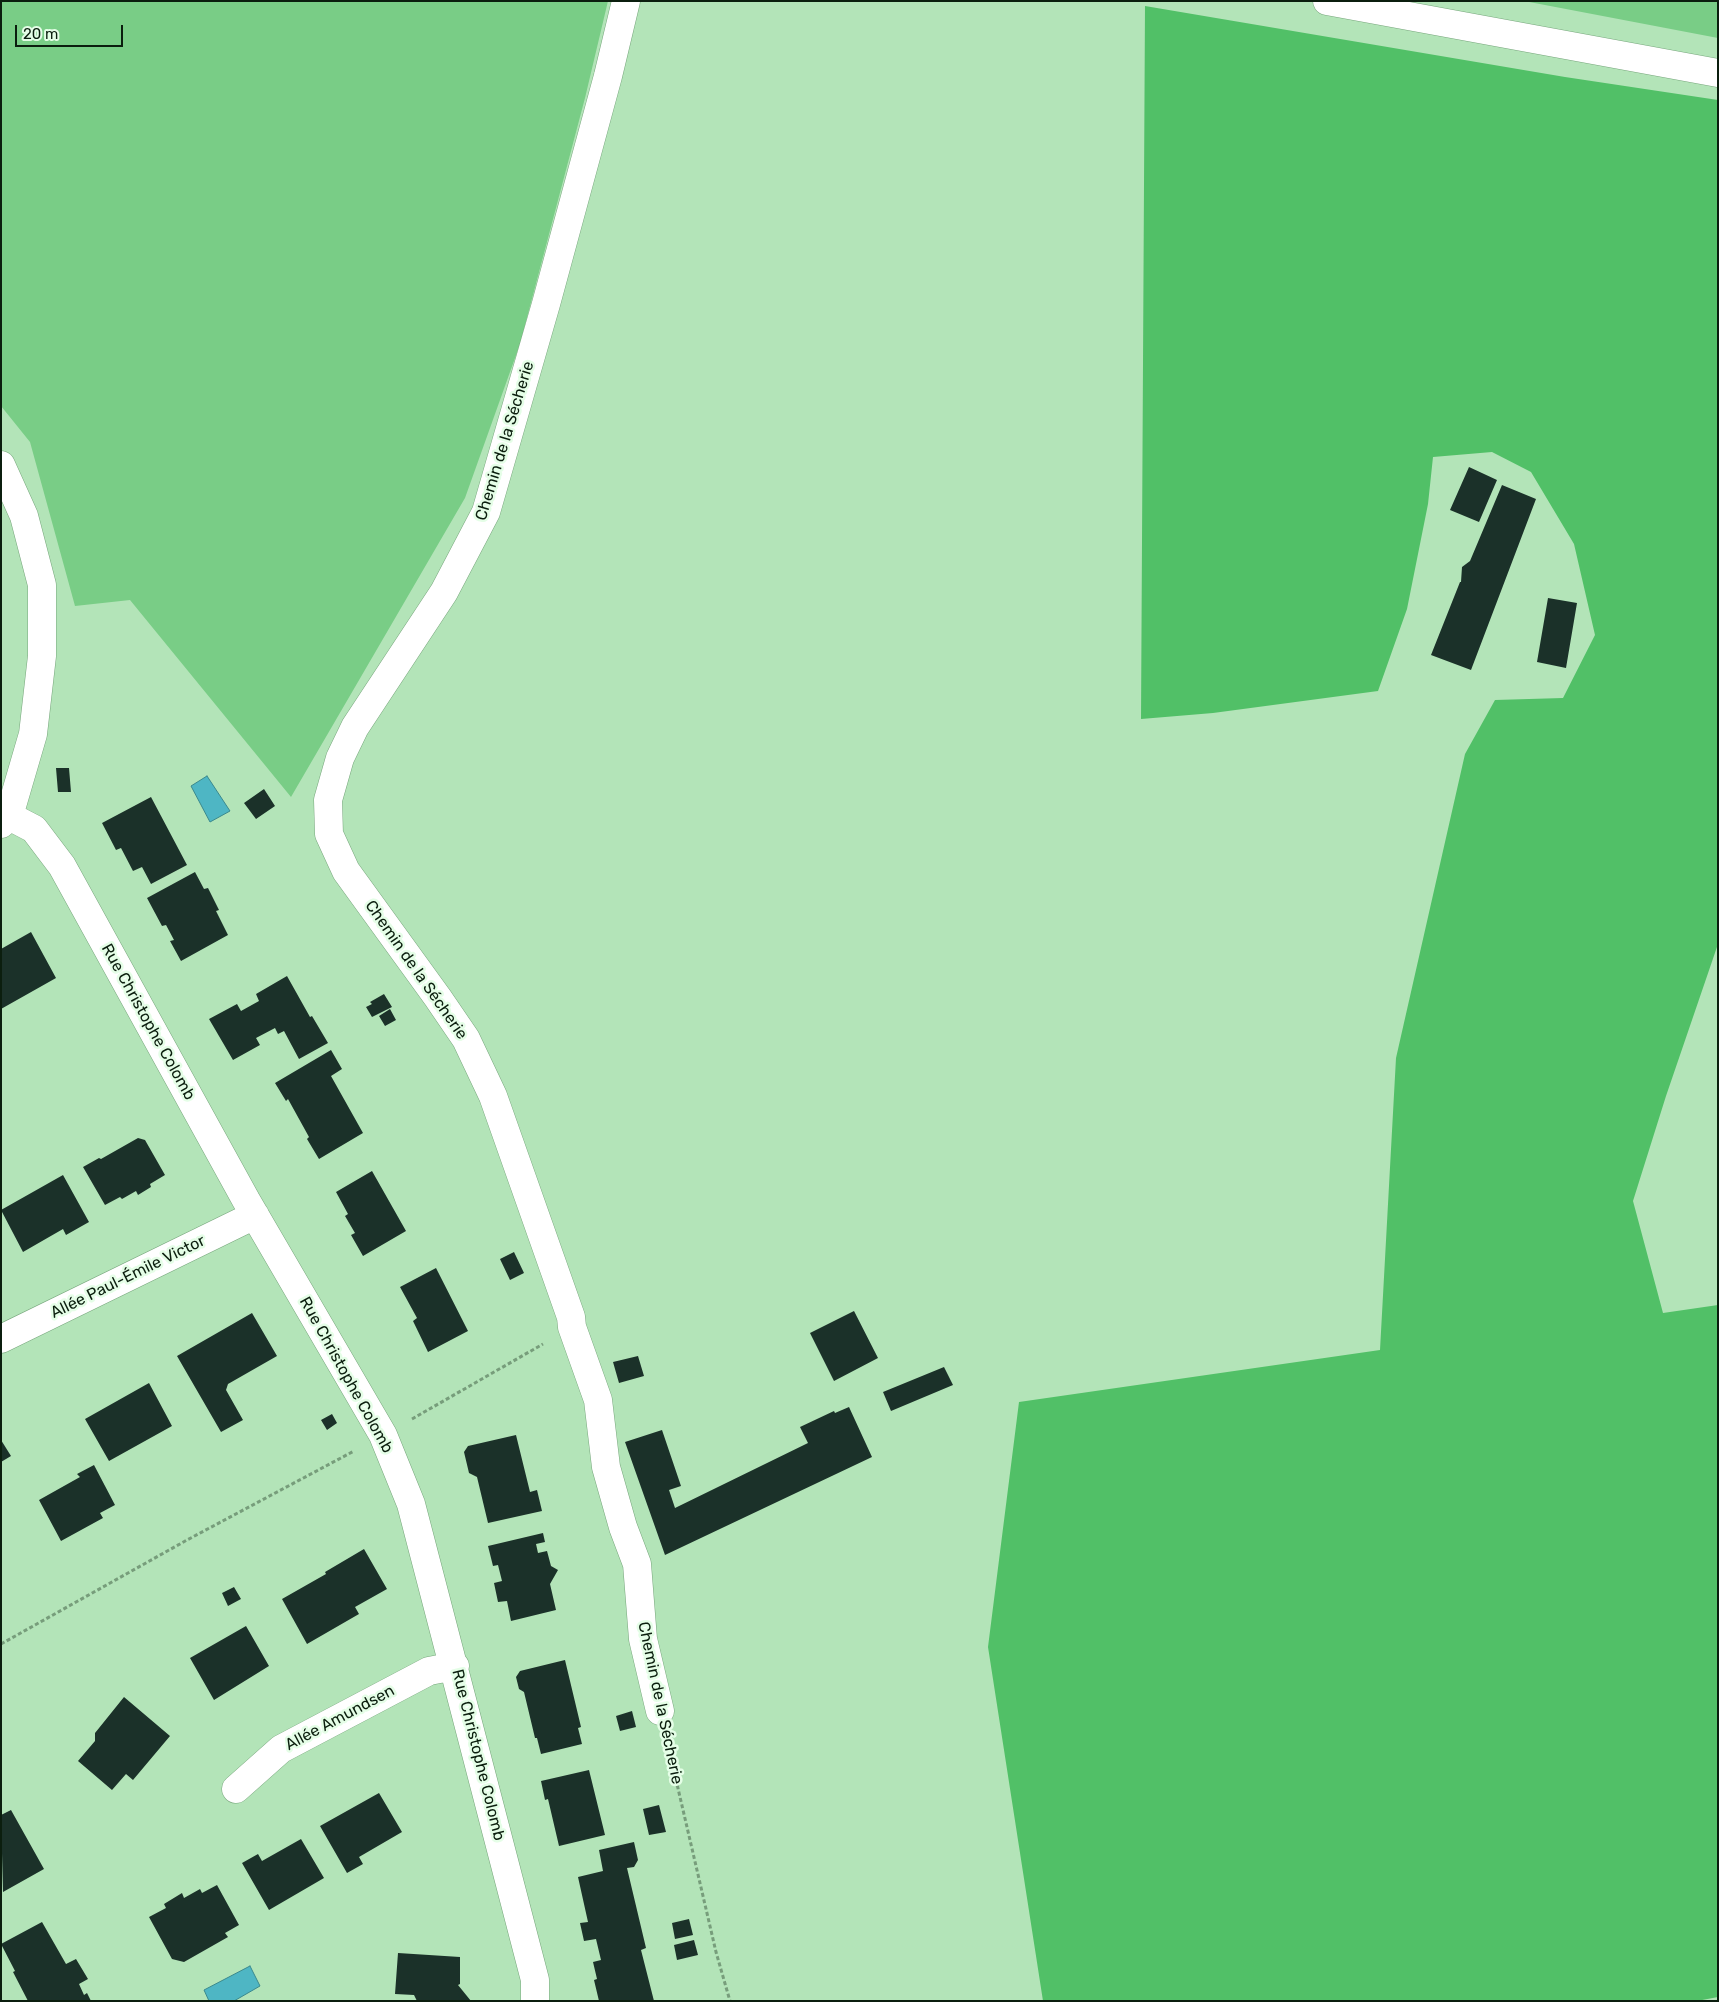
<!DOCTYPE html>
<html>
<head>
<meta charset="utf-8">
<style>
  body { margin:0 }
  #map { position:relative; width:1719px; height:2002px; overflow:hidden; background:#b3e4b8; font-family:Rubik,sans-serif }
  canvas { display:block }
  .frame { position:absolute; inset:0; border:2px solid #0b1e0e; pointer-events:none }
  .scale { position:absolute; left:15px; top:25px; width:108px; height:22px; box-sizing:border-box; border:2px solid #0b1e0e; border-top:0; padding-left:6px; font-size:15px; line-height:18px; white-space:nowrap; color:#0b1e0e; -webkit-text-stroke:4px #e5fee7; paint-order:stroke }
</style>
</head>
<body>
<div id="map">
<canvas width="1719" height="2002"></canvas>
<div class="frame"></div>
<div class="scale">20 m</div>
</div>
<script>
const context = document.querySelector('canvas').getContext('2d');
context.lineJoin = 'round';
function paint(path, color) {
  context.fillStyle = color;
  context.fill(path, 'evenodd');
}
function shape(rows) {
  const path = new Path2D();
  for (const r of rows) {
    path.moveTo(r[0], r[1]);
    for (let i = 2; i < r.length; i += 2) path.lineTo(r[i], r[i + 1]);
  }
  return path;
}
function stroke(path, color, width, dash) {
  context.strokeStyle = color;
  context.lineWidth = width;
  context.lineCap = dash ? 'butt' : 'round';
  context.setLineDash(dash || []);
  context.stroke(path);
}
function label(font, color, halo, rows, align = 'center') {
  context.font = font + ' Rubik,sans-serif';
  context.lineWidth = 5;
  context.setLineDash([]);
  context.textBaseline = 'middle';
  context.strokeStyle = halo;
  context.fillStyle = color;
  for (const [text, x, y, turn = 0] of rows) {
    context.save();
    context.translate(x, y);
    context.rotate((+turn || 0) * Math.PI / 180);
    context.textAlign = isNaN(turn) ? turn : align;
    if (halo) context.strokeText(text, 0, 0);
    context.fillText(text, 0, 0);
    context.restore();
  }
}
const green = shape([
  [1,1,608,1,585,98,520,344,465,498,291,797,130,600,75,606,30,442,1,406],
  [1524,1,1718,1,1718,38]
]);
const forest = shape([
  [1145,6,1565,77,1718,100,1718,944,1666,1096,1633,1201,1663,1313,1718,1305,1718,1997,1697,2001,1043,2001,988,1647,1019,1402,1380,1350,1396,1058,1465,754,1495,700,1563,698,1595,635,1574,544,1531,472,1492,452,1433,457,1428,504,1407,609,1378,691,1213,713,1141,719]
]);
const water = shape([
  [207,776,230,811,210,822,191,786,207,776],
  [250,1966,260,1986,234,2001,209,2001,204,1990,250,1966]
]);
const building = shape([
  [1469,467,1497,480,1479,522,1450,510],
  [1502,485,1536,499,1471,670,1431,655,1460,582,1461,582,1462,567,1470,561],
  [1548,598,1577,603,1566,668,1537,662],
  [56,768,69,768,71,792,58,792],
  [264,789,275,806,256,819,244,803],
  [151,797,187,865,151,884,142,867,133,871,121,848,116,850,102,823],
  [195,872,204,889,208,888,219,910,216,911,228,935,181,961,170,941,174,940,166,925,162,926,147,898],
  [31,932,56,978,1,1009,1,949],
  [287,976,310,1017,312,1016,328,1043,299,1059,284,1031,278,1034,275,1028,256,1038,260,1045,233,1060,209,1019,237,1004,241,1011,259,1001,256,994],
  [384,994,392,1007,372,1017,366,1007,372,1004,370,1002],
  [390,1009,396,1020,385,1026,379,1016],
  [331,1050,342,1069,331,1076,363,1133,319,1159,307,1139,309,1137,288,1099,286,1101,275,1083],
  [138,1138,145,1140,165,1175,150,1184,151,1187,138,1195,136,1191,122,1199,120,1197,105,1205,83,1167,99,1158,101,1159],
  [372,1171,406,1231,363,1256,351,1235,355,1233,345,1216,348,1214,336,1192],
  [63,1175,89,1222,66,1235,63,1229,23,1252,1,1210],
  [514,1252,524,1273,510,1280,500,1259],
  [436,1268,468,1331,428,1352,413,1321,417,1318,400,1287],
  [854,1311,878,1358,834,1381,810,1333],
  [252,1313,277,1356,228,1384,226,1390,243,1420,221,1432,177,1356],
  [638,1356,644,1376,619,1383,613,1362],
  [944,1367,953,1385,891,1411,883,1392],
  [149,1383,172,1426,109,1461,85,1419],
  [849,1407,872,1457,665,1555,625,1442,662,1430,681,1486,669,1490,675,1508,808,1443,800,1427,834,1411,835,1413],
  [332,1414,337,1423,327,1430,321,1420],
  [516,1435,530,1492,537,1490,542,1511,488,1523,477,1477,469,1473,464,1452,468,1446],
  [1,1440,11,1456,1,1462],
  [94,1465,115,1505,100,1513,103,1518,61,1541,39,1500,80,1477,77,1474],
  [543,1533,545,1542,536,1544,538,1553,547,1551,551,1566,558,1570,550,1584,556,1610,511,1621,507,1601,498,1602,494,1583,502,1581,498,1565,493,1566,488,1546],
  [364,1549,387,1589,355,1607,359,1614,307,1644,282,1599,326,1574,325,1572],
  [234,1587,241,1599,228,1606,222,1593],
  [246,1626,269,1666,214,1700,190,1658],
  [565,1660,581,1727,578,1728,582,1744,541,1754,537,1738,535,1738,524,1692,519,1689,516,1677,520,1671],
  [124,1697,170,1736,133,1780,126,1774,112,1790,78,1761,95,1741,95,1733],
  [632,1711,636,1727,620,1731,616,1716],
  [589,1770,605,1835,559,1846,548,1799,545,1800,541,1781],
  [379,1793,402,1832,359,1857,363,1864,347,1873,320,1826],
  [659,1805,666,1832,649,1835,643,1809],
  [11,1810,44,1869,3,1892,1,1815],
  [301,1839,324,1878,269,1910,242,1863,258,1854,262,1861],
  [634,1842,638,1860,634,1867,627,1868,646,1948,641,1950,654,2001,599,2001,594,1980,597,1979,593,1962,601,1960,596,1939,584,1941,580,1923,588,1922,578,1877,603,1871,599,1850],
  [217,1885,239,1925,225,1933,228,1937,184,1962,172,1959,149,1917,166,1908,164,1904,182,1893,184,1898,200,1889,202,1893],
  [689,1919,693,1935,675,1939,672,1923],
  [42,1922,66,1964,76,1959,88,1979,79,1984,84,1995,87,1993,91,2001,28,2001,13,1972,15,1971,1,1944],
  [694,1940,698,1955,677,1960,674,1945],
  [398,1953,460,1957,460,1984,458,1985,471,2001,417,2001,414,1995,395,1994]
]);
const path = shape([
  [412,1419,543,1344],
  [1,1644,187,1540,354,1451],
  [667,1741,716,1952,730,2001]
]);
const minor = shape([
  [626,1,608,76,546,304,486,512,444,592,355,727,340,758,328,800,329,834,346,871,438,998,466,1039,493,1096,571,1317,572,1327,598,1400,606,1467,623,1527,637,1564,643,1639,660,1711],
  [1,465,24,516,42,585,42,656,33,734,9,816,1,824],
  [9,816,34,829,62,866,246,1200,383,1435,411,1504,535,1980,535,2001],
  [1,1339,255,1215],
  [236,1789,281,1749,429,1671,455,1666]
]);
const tertiary = shape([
  [1327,1,1718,73]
]);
const streetNames = [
  ["Chemin de la Sécherie",505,441,-73],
  ["Chemin de la Sécherie",416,970,55],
  ["Rue Christophe Colomb",148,1022,61],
  ["Allée Paul-Émile Victor",128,1277,-26],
  ["Rue Christophe Colomb",346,1375,61],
  ["Chemin de la Sécherie",660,1703,78],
  ["Allée Amundsen",340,1718,-28],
  ["Rue Christophe Colomb",478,1755,76]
];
paint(green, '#79cd86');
paint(forest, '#51c067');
paint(water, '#4eb6c4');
stroke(water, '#3a888d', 1);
paint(building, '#1b3129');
stroke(minor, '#77a67c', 29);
stroke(tertiary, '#77a67c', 29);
stroke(path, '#779d7b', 3, [4, 2.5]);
stroke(minor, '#fff', 28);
stroke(tertiary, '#fff', 28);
label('16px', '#0b1e0e', '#e5fee7', streetNames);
</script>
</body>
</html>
